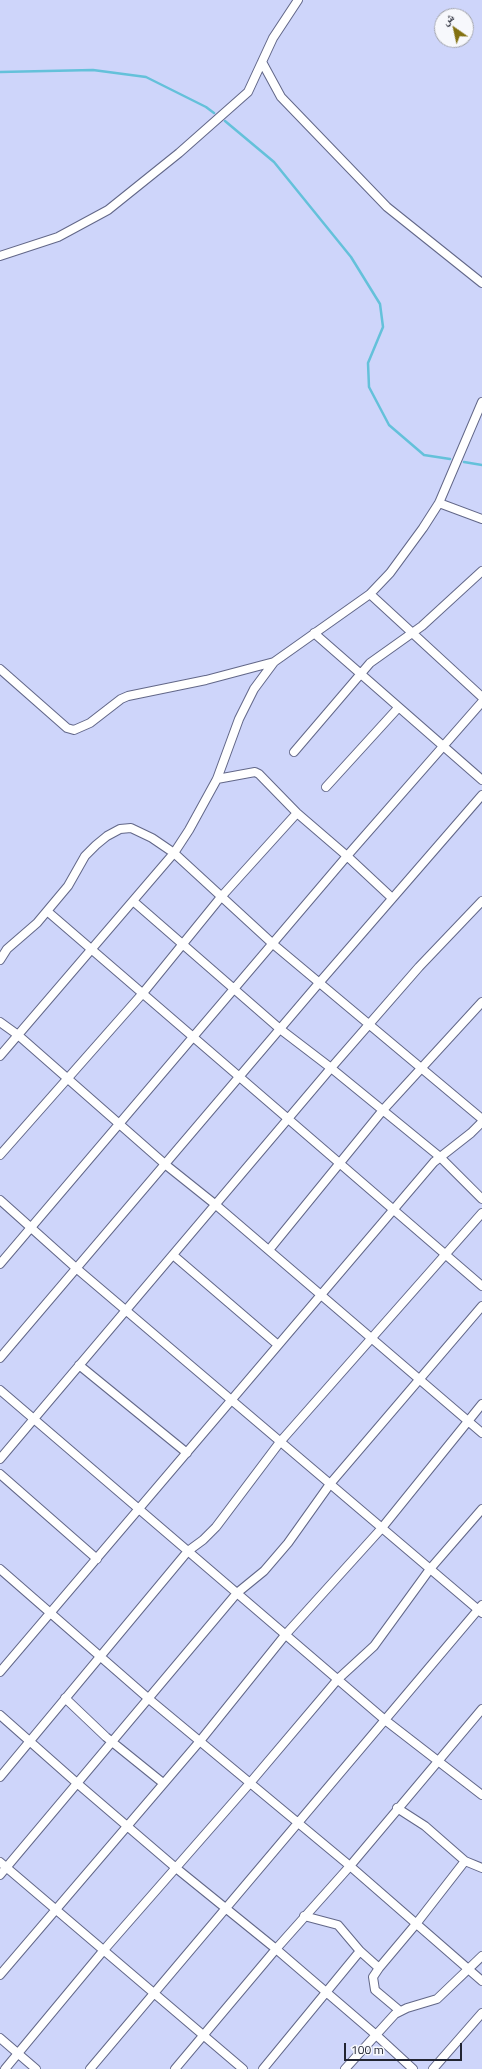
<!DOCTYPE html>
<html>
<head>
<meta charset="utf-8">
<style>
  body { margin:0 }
  #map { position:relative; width:482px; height:2069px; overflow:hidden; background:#ced5fa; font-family:"Titillium Web","Noto Naskh Arabic",sans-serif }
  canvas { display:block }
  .north { position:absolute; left:434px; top:8px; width:40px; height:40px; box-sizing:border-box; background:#f7f8fc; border:1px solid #a2a4ab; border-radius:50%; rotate:326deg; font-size:11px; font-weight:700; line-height:16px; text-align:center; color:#222532 }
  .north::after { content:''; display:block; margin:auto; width:14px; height:18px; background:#837111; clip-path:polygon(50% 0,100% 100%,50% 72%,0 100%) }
  .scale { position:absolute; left:344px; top:2043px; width:118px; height:18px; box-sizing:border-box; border:2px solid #222532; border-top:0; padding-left:5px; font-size:12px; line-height:14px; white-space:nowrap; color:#222532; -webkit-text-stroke:3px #f7f8fc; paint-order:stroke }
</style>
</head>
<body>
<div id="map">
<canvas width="482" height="2069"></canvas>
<div class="north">ش</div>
<div class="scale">100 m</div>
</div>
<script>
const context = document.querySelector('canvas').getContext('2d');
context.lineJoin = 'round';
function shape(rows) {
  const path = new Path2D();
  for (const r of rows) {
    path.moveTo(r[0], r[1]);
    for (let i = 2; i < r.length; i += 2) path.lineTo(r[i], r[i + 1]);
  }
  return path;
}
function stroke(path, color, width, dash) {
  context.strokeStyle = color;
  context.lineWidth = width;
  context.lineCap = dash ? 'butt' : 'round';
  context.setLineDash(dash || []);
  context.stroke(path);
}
const stream = shape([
  [0,72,93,70,146,77,206,107,214,113],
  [225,121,274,162,351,257,380,304,383,327,368,363,369,387,389,425,424,455,450,459],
  [464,462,482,465]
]);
const minor = shape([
  [262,62,281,97,387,207,482,283],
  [0,256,58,237,108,210,179,153,248,92,273,38,298,0],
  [439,503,482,519],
  [370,594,482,697],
  [314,633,482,780],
  [0,669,67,728,74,730,90,723,121,699,128,696,206,680,274,662],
  [294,752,370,663,422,626,482,571],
  [217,779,255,772,259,774,297,813,347,856,392,898],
  [326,787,398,708],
  [133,901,280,1029,331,1068,440,1157,482,1199],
  [47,911,482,1286],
  [0,960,7,949,37,923,68,886,85,856,96,845,107,836,120,829,131,828,152,838,174,853,273,944,482,1119],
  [0,1022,18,1035,166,1165,216,1205,482,1433],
  [0,1056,174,853,189,830,217,779,239,719,254,689,274,662,370,594,390,573,423,528,439,503,482,402],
  [0,1155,143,993,221,897,297,813],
  [0,1200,76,1268,482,1613],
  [269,1250,383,1110,482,1002],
  [173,1255,278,1345],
  [0,1264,347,856,482,702],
  [0,1358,319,983,482,795],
  [79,1365,187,1453],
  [0,1390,385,1720,482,1795],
  [0,1459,331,1068,419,967,482,901],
  [0,1474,97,1559],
  [0,1569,149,1699,350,1866,482,1981],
  [0,1672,434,1162,471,1133,482,1122],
  [65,1698,106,1737,163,1783],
  [0,1715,78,1784,176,1868,276,1949,375,2034,413,2069],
  [0,1777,188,1551,203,1540,216,1527,280,1442,482,1213],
  [397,1808,425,1826,465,1861,482,1868],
  [0,1862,243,2069],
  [0,1875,237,1593,264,1571,288,1543,330,1484,482,1306],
  [304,1916,338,1925,360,1951,379,1968],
  [0,1975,200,1741,286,1634,381,1529,482,1404],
  [400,2011,375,1990,373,1977,379,1968,416,1924,465,1861],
  [0,2038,36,2069],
  [5,2069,103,1951,250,1783,338,1679,374,1646,430,1569,482,1509],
  [90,2069,482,1605],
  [175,2069,276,1949,350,1866,482,1709],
  [263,2069,360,1951],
  [345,2069,395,2014,407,2008,437,1999,482,1956],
  [433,2069,482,2013]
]);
stroke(stream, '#64c1da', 2.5);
stroke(minor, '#626788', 10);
stroke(minor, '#fff', 8);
</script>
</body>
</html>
